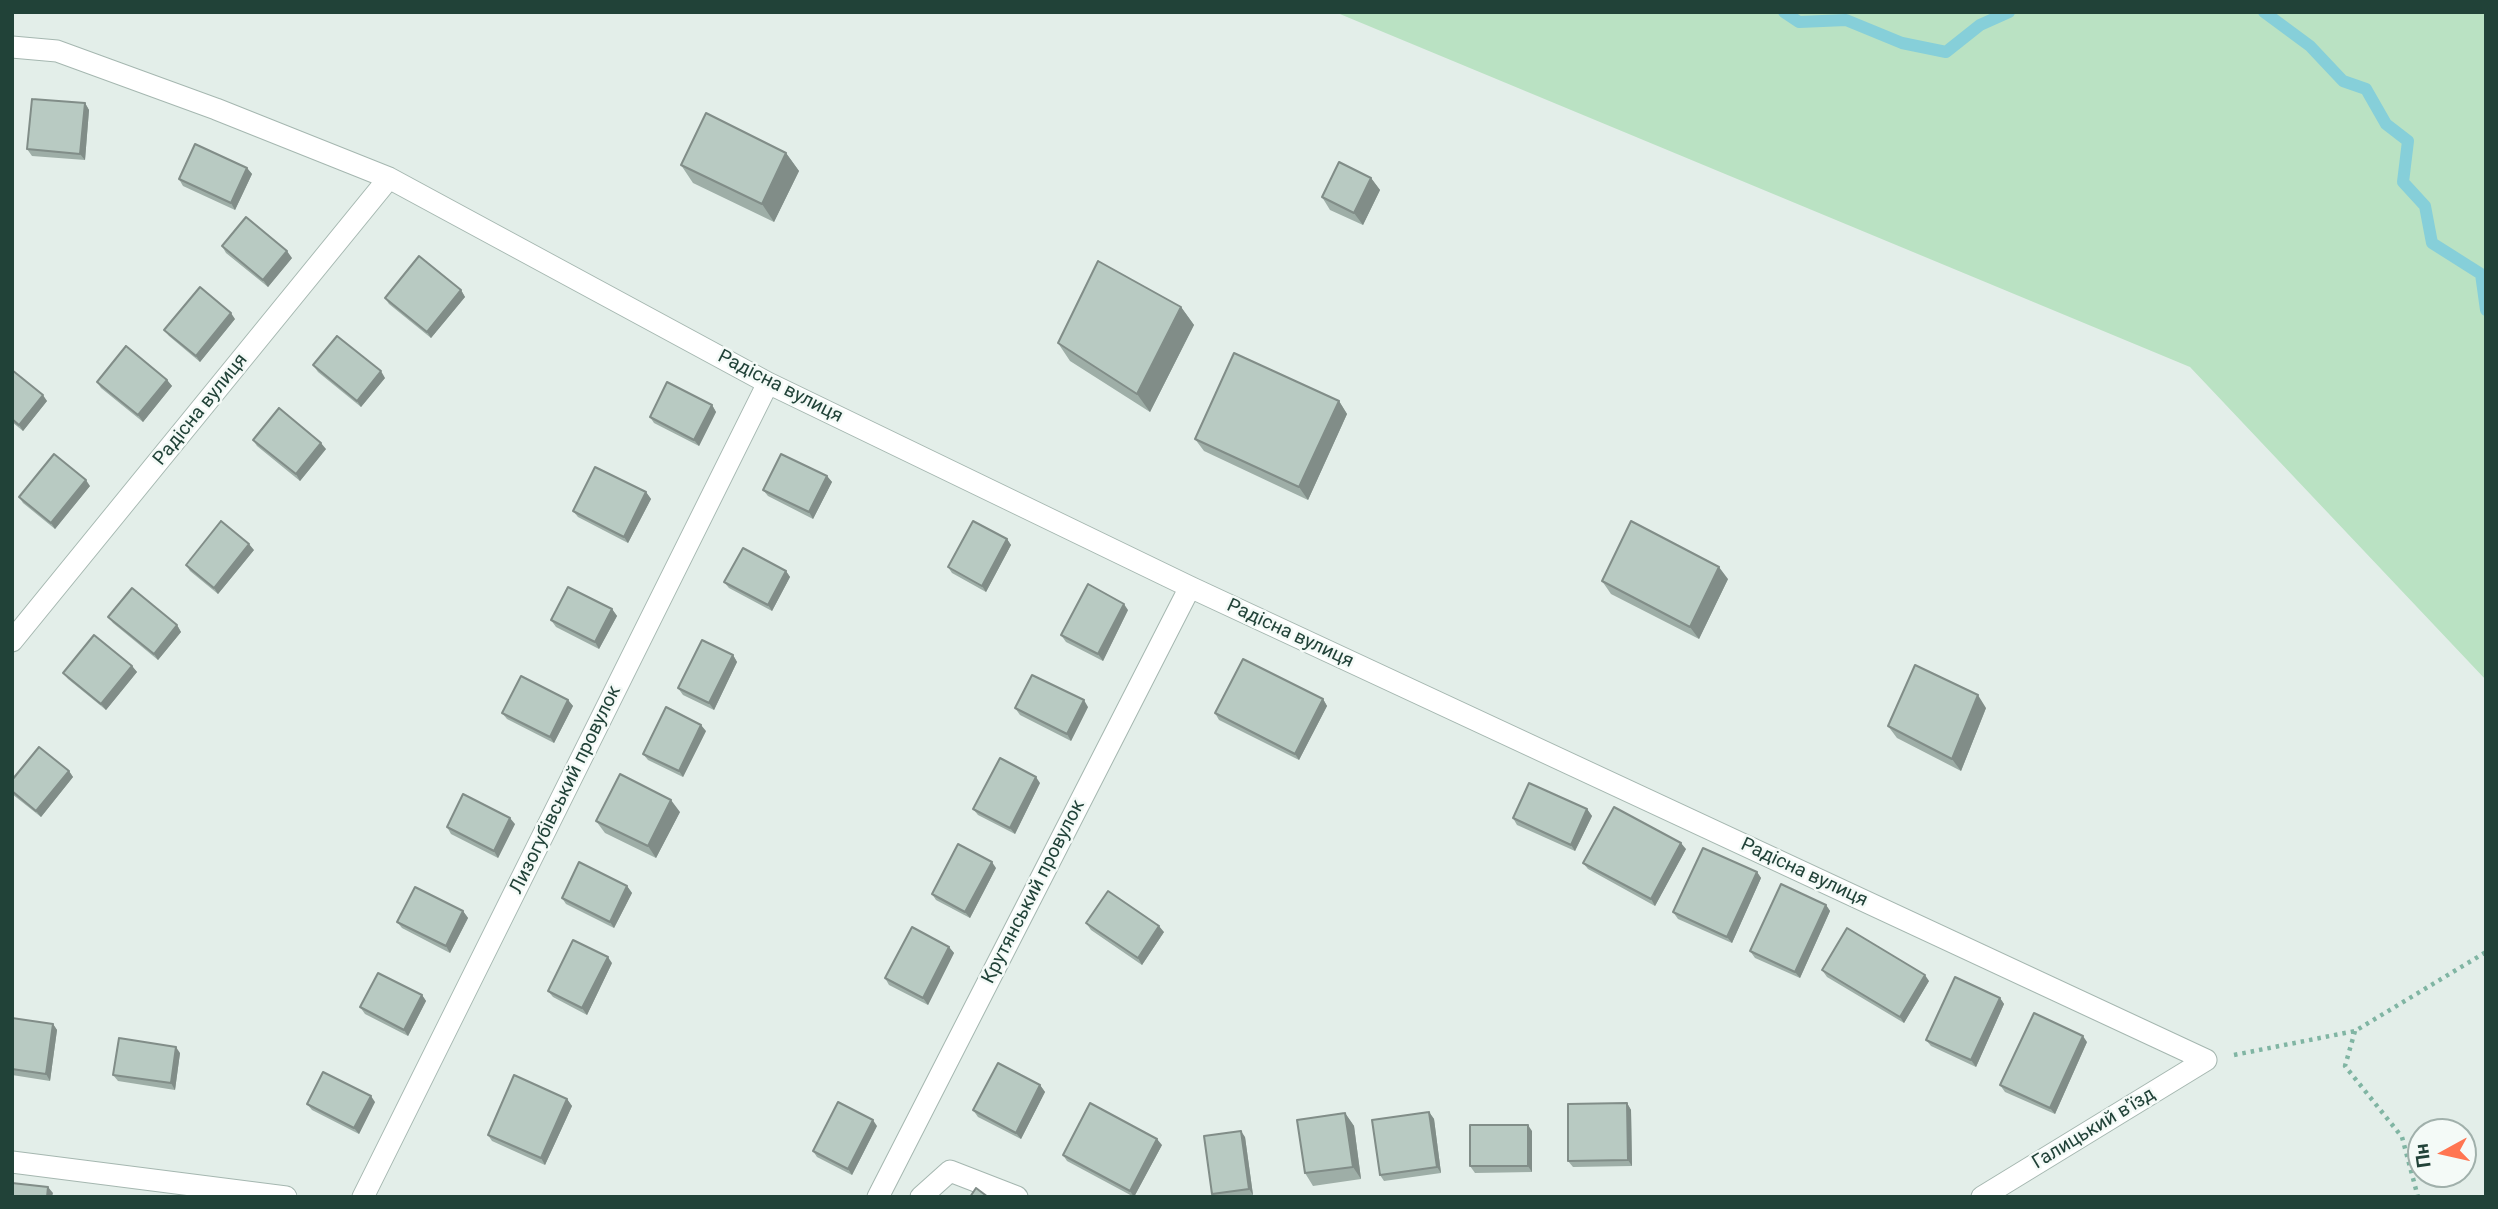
<!DOCTYPE html>
<html>
<head>
<meta charset="utf-8">
<style>
  body { margin:0 }
  #map { position:relative; width:2498px; height:1209px; overflow:hidden; background:#e3eee9; font-family:Roboto,sans-serif }
  canvas { display:block }
  .frame { position:absolute; inset:0; border:14px solid #214238; pointer-events:none }
  .north { position:absolute; left:2407px; top:1118px; width:70px; height:70px; box-sizing:border-box; background:#f4faf7; border:2px solid #a0b0ab; border-radius:50%; rotate:262deg; font-size:19px; font-weight:700; line-height:28px; text-align:center; color:#214238 }
  .north::after { content:''; display:block; margin:auto; width:24px; height:32px; background:#ff7551; clip-path:polygon(50% 0,100% 100%,50% 72%,0 100%) }
</style>
</head>
<body>
<div id="map">
<canvas width="2498" height="1209"></canvas>
<div class="frame"></div>
<div class="north">Пн</div>
</div>
<script>
const context = document.querySelector('canvas').getContext('2d');
context.lineJoin = 'round';
function paint(path, color) {
  context.fillStyle = color;
  context.fill(path, 'evenodd');
}
function shape(rows) {
  const path = new Path2D();
  for (const r of rows) {
    path.moveTo(r[0], r[1]);
    for (let i = 2; i < r.length; i += 2) path.lineTo(r[i], r[i + 1]);
  }
  return path;
}
function stroke(path, color, width, dash) {
  context.strokeStyle = color;
  context.lineWidth = width;
  context.lineCap = dash ? 'butt' : 'round';
  context.setLineDash(dash || []);
  context.stroke(path);
}
function label(font, color, halo, rows, align = 'center') {
  context.font = font + ' Roboto,sans-serif';
  context.lineWidth = 5;
  context.setLineDash([]);
  context.textBaseline = 'middle';
  context.strokeStyle = halo;
  context.fillStyle = color;
  for (const [text, x, y, turn = 0] of rows) {
    context.save();
    context.translate(x, y);
    context.rotate((+turn || 0) * Math.PI / 180);
    context.textAlign = isNaN(turn) ? turn : align;
    if (halo) context.strokeText(text, 0, 0);
    context.fillText(text, 0, 0);
    context.restore();
  }
}
const green = shape([
  [1335,12,2486,12,2486,680,2190,367]
]);
const stream = shape([
  [1784,12,1799,22,1846,20,1902,43,1946,52,1980,25,2009,12],
  [2264,12,2310,46,2343,81,2366,89,2386,124,2408,141,2403,182,2425,206,2432,243,2481,274,2486,310]
]);
const path = shape([
  [2355,1031,2345,1066,2402,1137,2418,1197],
  [2234,1055,2355,1031,2486,952]
]);
const minor = shape([
  [12,47,57,51,216,109,389,178,768,383,1190,587,2206,1060],
  [12,641,389,178],
  [12,1162,286,1197],
  [363,1197,768,383],
  [878,1197,1190,587],
  [921,1197,950,1171,1017,1197],
  [1982,1197,2206,1060]
]);
const wall = shape([
  [85,103,89,110,85,160,32,156,27,149],
  [786,153,799,171,774,222,693,183,681,165],
  [247,168,252,174,235,210,183,186,179,179],
  [1371,178,1380,190,1363,225,1330,210,1322,197],
  [222,246,292,258,268,287,226,253],
  [461,290,465,297,431,338,389,304,385,298],
  [1181,307,1194,325,1150,412,1070,361,1058,343],
  [235,319,200,362,169,336,164,330],
  [313,365,385,378,361,407,318,372],
  [12,370,47,401,23,431,12,422],
  [167,380,172,386,143,422,101,388,97,382],
  [1339,401,1347,414,1308,500,1204,451,1195,439],
  [712,405,716,412,699,446,654,423,650,417],
  [253,440,326,449,300,481,257,446],
  [827,476,832,482,813,519,768,496,763,490],
  [90,486,55,529,23,503,19,497],
  [646,492,651,499,628,543,578,517,573,511],
  [1007,539,1011,545,986,592,952,573,948,567],
  [254,550,218,594,190,571,186,565],
  [786,571,790,577,772,611,729,588,724,582],
  [1728,579,1699,639,1611,594,1602,581],
  [612,609,617,616,599,649,556,627,551,620],
  [1128,610,1103,661,1066,642,1061,635],
  [108,617,177,625,181,632,158,660,113,623],
  [733,655,737,662,714,710,683,695,678,688],
  [132,666,137,672,106,710,68,679,63,673],
  [1323,699,1327,706,1299,760,1219,720,1215,713],
  [568,700,573,706,554,743,507,719,502,713],
  [1088,707,1071,741,1020,715,1015,708],
  [1986,708,1961,771,1897,738,1888,726],
  [706,731,683,777,648,760,643,754],
  [69,771,73,777,41,817,12,794,12,780],
  [1040,783,1015,834,978,815,973,809],
  [1587,809,1592,816,1575,851,1517,825,1513,818],
  [680,812,656,858,605,833,596,821],
  [515,824,498,858,451,834,447,827],
  [1686,849,1655,906,1588,869,1583,863],
  [996,868,970,918,936,900,932,894],
  [1757,872,1761,878,1732,943,1678,919,1673,912],
  [627,886,632,893,614,928,566,904,562,898],
  [1826,905,1830,911,1800,978,1755,958,1750,951],
  [463,911,468,918,450,953,402,928,397,922],
  [1086,923,1164,932,1142,965,1091,930],
  [949,947,954,953,928,1005,889,985,885,978],
  [612,963,587,1015,553,997,548,991],
  [1822,970,1929,981,1904,1023,1827,977],
  [422,995,426,1001,408,1036,365,1014,360,1007],
  [2000,998,2004,1004,1976,1067,1931,1046,1926,1040],
  [12,1018,53,1024,57,1030,50,1081,12,1075],
  [2087,1042,2055,1114,2005,1092,2000,1085],
  [180,1053,175,1090,118,1081,113,1075],
  [1040,1085,1045,1092,1021,1139,978,1117,973,1110],
  [567,1099,572,1106,545,1165,492,1141,488,1135],
  [375,1102,359,1134,312,1110,307,1104],
  [1627,1103,1631,1110,1632,1166,1573,1167,1568,1161],
  [1429,1112,1434,1119,1441,1173,1384,1181,1380,1175],
  [1345,1113,1354,1126,1361,1179,1313,1186,1305,1173],
  [877,1126,852,1175,817,1157,813,1151],
  [1532,1131,1532,1172,1475,1173,1470,1166],
  [1245,1137,1253,1195,1242,1197,1214,1197,1212,1194],
  [1162,1145,1134,1197,1067,1161,1063,1155]
]);
const shadedWall = shape([
  [85,103,89,110,85,160,80,154],
  [786,153,799,171,774,222,762,204],
  [247,168,252,174,235,210,231,203],
  [1371,178,1380,190,1363,225,1354,213],
  [287,251,292,258,268,287,263,280],
  [461,290,465,297,431,338,427,332],
  [1181,307,1194,325,1150,412,1137,394],
  [231,313,235,319,200,362,196,356],
  [381,371,385,378,361,407,357,401],
  [167,380,172,386,143,422,138,415],
  [43,395,47,401,23,431,19,425],
  [1339,401,1347,414,1308,500,1299,487],
  [712,405,716,412,699,446,694,440],
  [321,443,326,449,300,481,296,474],
  [827,476,832,482,813,519,809,512],
  [86,480,90,486,55,529,51,523],
  [646,492,651,499,628,543,624,537],
  [1007,539,1011,545,986,592,982,586],
  [249,544,254,550,218,594,214,588],
  [1719,567,1728,579,1699,639,1690,627],
  [786,571,790,577,772,611,768,605],
  [1124,604,1128,610,1103,661,1098,654],
  [612,609,617,616,599,649,595,642],
  [177,625,181,632,158,660,154,654],
  [733,655,737,662,714,710,709,703],
  [132,666,137,672,106,710,101,704],
  [1978,695,1986,708,1961,771,1952,759],
  [1323,699,1327,706,1299,760,1295,754],
  [568,700,573,706,554,743,550,737],
  [1084,700,1088,707,1071,741,1067,734],
  [701,725,706,731,683,777,679,771],
  [69,771,73,777,41,817,36,811],
  [1036,777,1040,783,1015,834,1010,828],
  [671,800,680,812,656,858,648,846],
  [1587,809,1592,816,1575,851,1571,845],
  [510,818,515,824,498,858,494,851],
  [1681,843,1686,849,1655,906,1651,899],
  [992,862,996,868,970,918,965,912],
  [1757,872,1761,878,1732,943,1727,937],
  [627,886,632,893,614,928,610,922],
  [1826,905,1830,911,1800,978,1795,972],
  [463,911,468,918,450,953,446,946],
  [1159,926,1164,932,1142,965,1138,958],
  [949,947,954,953,928,1005,923,998],
  [608,957,612,963,587,1015,582,1008],
  [1925,975,1929,981,1904,1023,1900,1017],
  [422,995,426,1001,408,1036,404,1030],
  [2000,998,2004,1004,1976,1067,1971,1060],
  [53,1024,57,1030,50,1081,46,1074],
  [2083,1036,2087,1042,2055,1114,2050,1108],
  [176,1047,180,1053,175,1090,171,1083],
  [1040,1085,1045,1092,1021,1139,1016,1133],
  [371,1096,375,1102,359,1134,354,1128],
  [567,1099,572,1106,545,1165,541,1158],
  [1627,1103,1631,1110,1632,1166,1628,1160],
  [1429,1112,1434,1119,1441,1173,1437,1167],
  [1345,1113,1354,1126,1361,1179,1353,1167],
  [873,1120,877,1126,852,1175,848,1169],
  [1528,1125,1532,1131,1532,1172,1528,1166],
  [1241,1131,1245,1137,1253,1195,1249,1189],
  [1157,1139,1162,1145,1134,1197,1130,1191],
  [48,1187,53,1193,52,1197,47,1197]
]);
const building = shape([
  [32,99,85,103,80,154,27,149,32,99],
  [706,113,786,153,762,204,681,165,706,113],
  [195,144,247,168,231,203,179,179,195,144],
  [1339,162,1371,178,1354,213,1322,197,1339,162],
  [246,217,287,251,263,280,222,246,246,217],
  [419,256,461,290,427,332,385,298,419,256],
  [1098,261,1181,307,1137,394,1058,343,1098,261],
  [200,287,231,313,196,356,164,330,200,287],
  [337,336,381,371,357,401,313,365,337,336],
  [126,346,167,380,138,415,97,382,126,346],
  [1234,353,1339,401,1299,487,1195,439,1234,353],
  [12,370,43,395,19,425,12,419,12,370],
  [667,382,712,405,694,440,650,417,667,382],
  [279,408,321,443,296,474,253,440,279,408],
  [54,454,86,480,51,523,19,497,54,454],
  [781,454,827,476,809,512,763,490,781,454],
  [595,467,646,492,624,537,573,511,595,467],
  [221,521,249,544,214,588,186,565,221,521],
  [973,521,1007,539,982,586,948,567,973,521],
  [1631,521,1719,567,1690,627,1602,581,1631,521],
  [743,548,786,571,768,605,724,582,743,548],
  [1088,584,1124,604,1098,654,1061,635,1088,584],
  [568,587,612,609,595,642,551,620,568,587],
  [132,588,177,625,154,654,108,617,132,588],
  [94,635,132,666,101,704,63,673,94,635],
  [702,640,733,655,709,703,678,688,702,640],
  [1243,659,1323,699,1295,754,1215,713,1243,659],
  [1915,665,1978,695,1952,759,1888,726,1915,665],
  [1032,675,1084,700,1067,734,1015,708,1032,675],
  [521,676,568,700,550,737,502,713,521,676],
  [666,707,701,725,679,771,643,754,666,707],
  [39,747,69,771,36,811,12,791,12,780,39,747],
  [1000,758,1036,777,1010,828,973,809,1000,758],
  [620,774,671,800,648,846,596,821,620,774],
  [1529,783,1587,809,1571,845,1513,818,1529,783],
  [463,794,510,818,494,851,447,827,463,794],
  [1614,807,1681,843,1651,899,1583,863,1614,807],
  [958,844,992,862,965,912,932,894,958,844],
  [1703,848,1757,872,1727,937,1673,912,1703,848],
  [579,862,627,886,610,922,562,898,579,862],
  [1781,884,1826,905,1795,972,1750,951,1781,884],
  [415,887,463,911,446,946,397,922,415,887],
  [1108,891,1159,926,1138,958,1086,923,1108,891],
  [912,927,949,947,923,998,885,978,912,927],
  [1847,928,1925,975,1900,1017,1822,970,1847,928],
  [573,940,608,957,582,1008,548,991,573,940],
  [378,973,422,995,404,1030,360,1007,378,973],
  [1955,977,2000,998,1971,1060,1926,1040,1955,977],
  [2034,1013,2083,1036,2050,1108,2000,1085,2034,1013],
  [12,1018,53,1024,46,1074,12,1069,12,1018],
  [119,1038,176,1047,171,1083,113,1075,119,1038],
  [998,1063,1040,1085,1016,1133,973,1110,998,1063],
  [323,1072,371,1096,354,1128,307,1104,323,1072],
  [514,1075,567,1099,541,1158,488,1135,514,1075],
  [838,1102,873,1120,848,1169,813,1151,838,1102],
  [1090,1103,1157,1139,1130,1191,1063,1155,1090,1103],
  [1627,1103,1628,1160,1568,1161,1568,1104,1627,1103],
  [1429,1112,1437,1167,1380,1175,1372,1120,1429,1112],
  [1345,1113,1353,1167,1305,1173,1297,1120,1345,1113],
  [1470,1125,1528,1125,1528,1166,1470,1166,1470,1125],
  [1241,1131,1249,1189,1212,1194,1204,1136,1241,1131],
  [12,1183,48,1187,47,1197,12,1197,12,1183],
  [976,1188,988,1197,970,1197,976,1188]
]);
const streetNames = [
  ["Радісна вулиця",780,387,27],
  ["Радісна вулиця",201,410,-51],
  ["Радісна вулиця",1290,634,25],
  ["Лизогубівський провулок",566,790,-64],
  ["Радісна вулиця",1804,873,25],
  ["Крутянський провулок",1034,892,-63],
  ["Галицький в'їзд",2094,1129,-31]
];
paint(green, '#bae2c3');
stroke(stream, '#86cfd9', 12);
stroke(minor, '#a5b7b0', 23);
stroke(path, '#80b5a3', 4.5, [3.5, 5]);
stroke(minor, '#fff', 21);
paint(wall, '#9eaea7');
paint(shadedWall, '#818d88');
paint(building, '#b8cac2');
stroke(building, '#818d88', 2);
label('19px', '#214238', '#f4faf7', streetNames);
</script>
</body>
</html>
